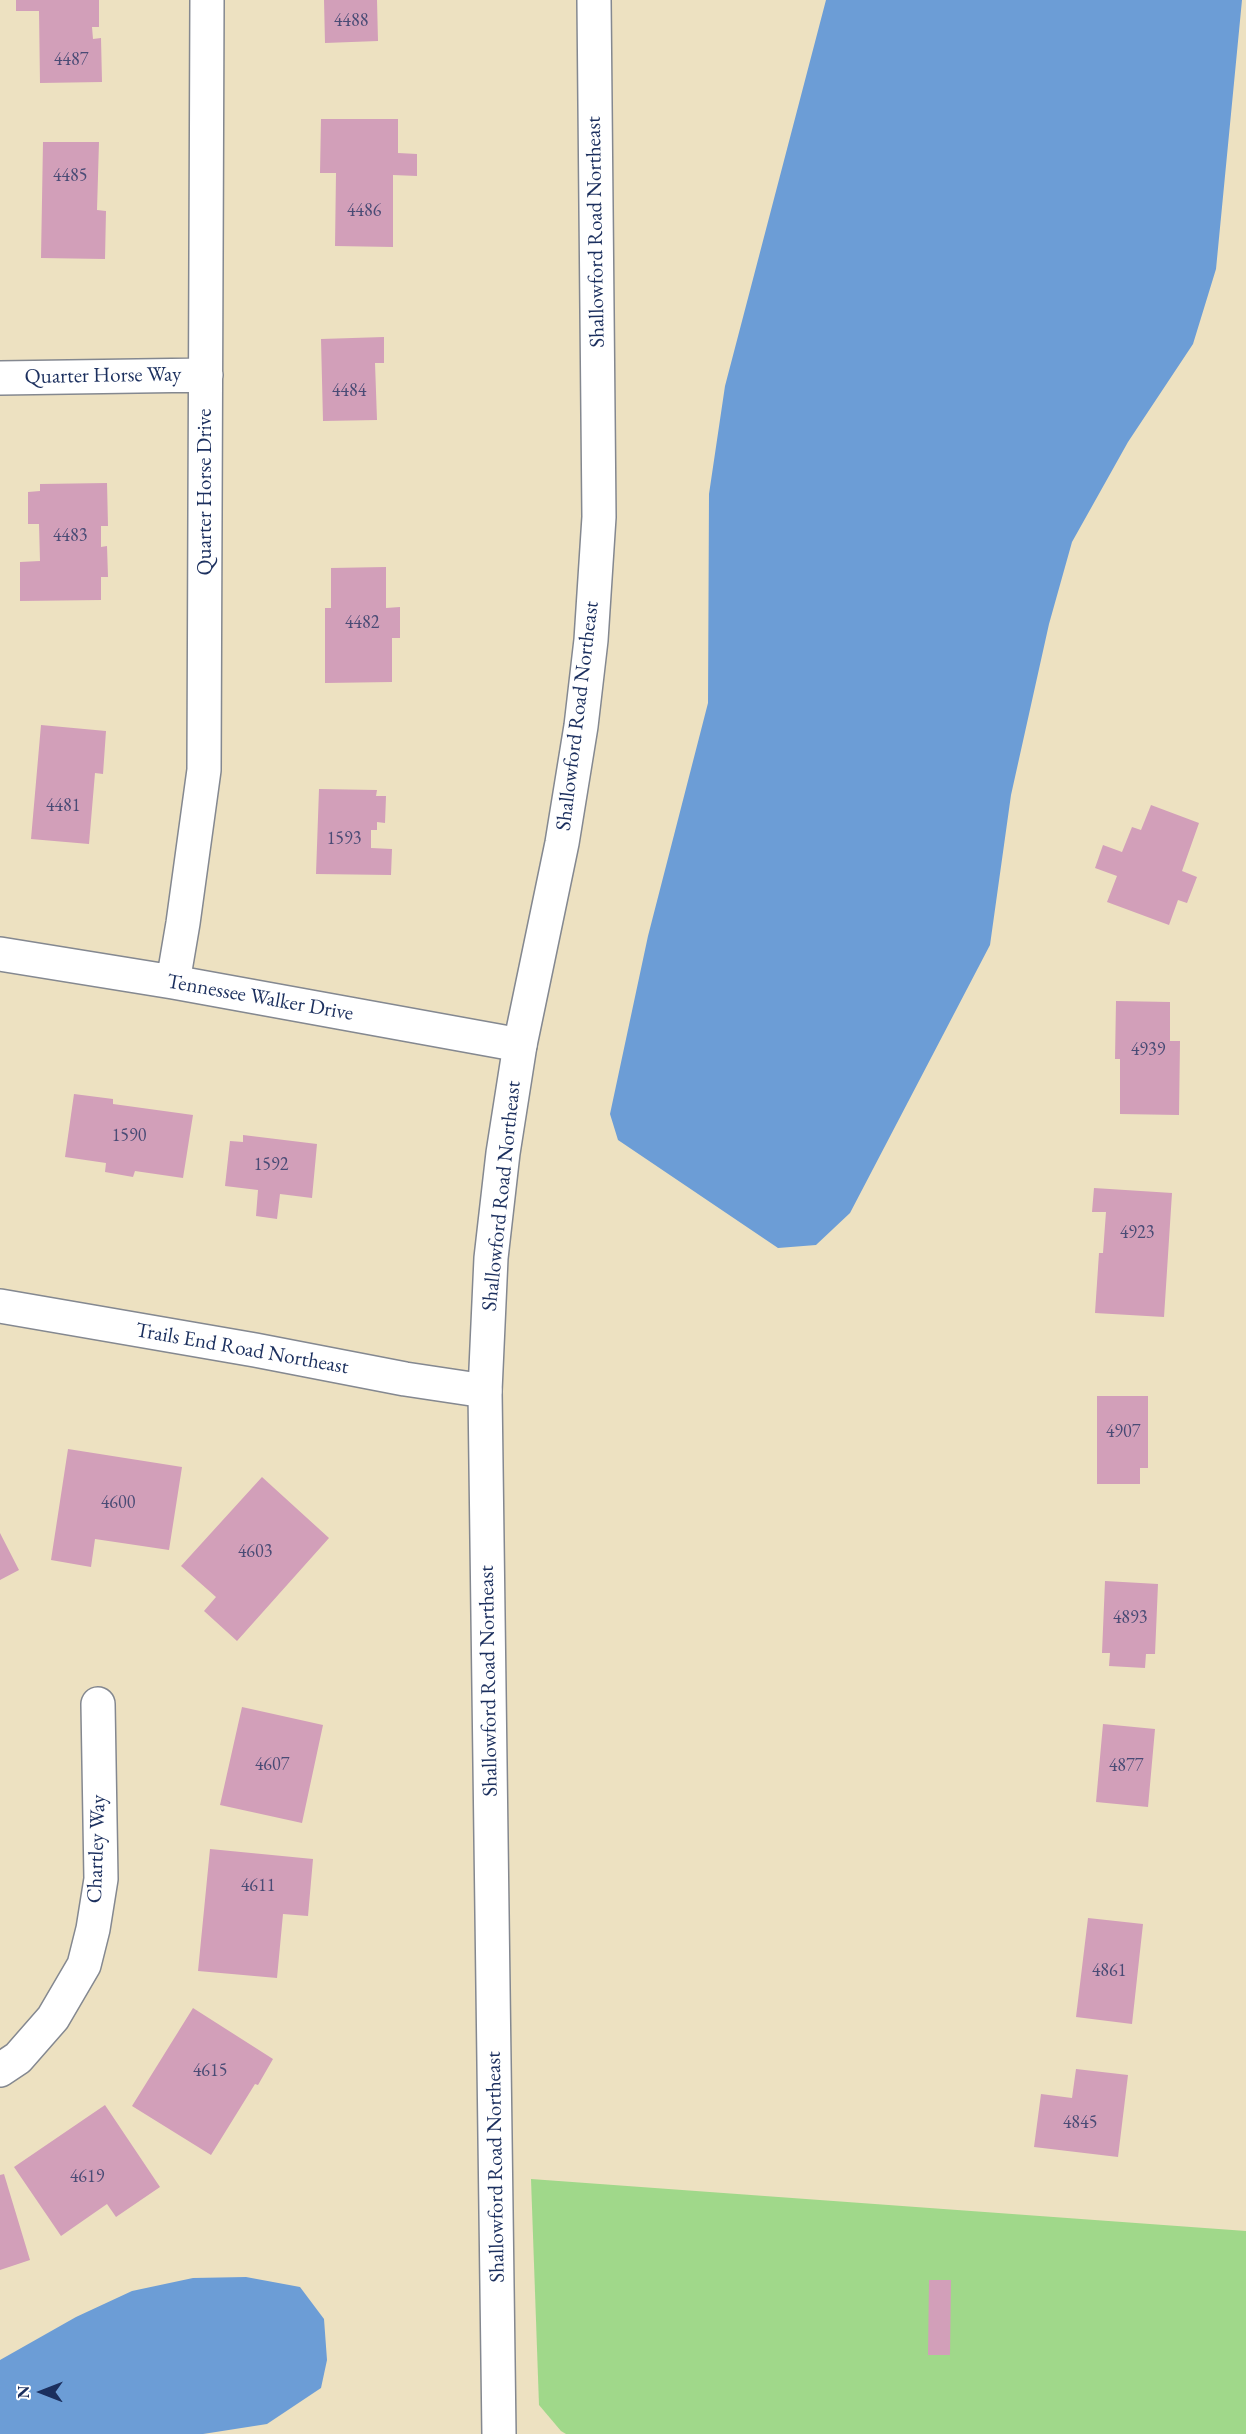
<!DOCTYPE html>
<html>
<head>
<meta charset="utf-8">
<style>
  body { margin:0 }
  #map { position:relative; width:1246px; height:2434px; overflow:hidden; background:#ede1c1; font-family:"EB Garamond",serif }
  canvas { display:block }
  .north { position:absolute; left:12px; top:2362px; width:60px; height:60px; -webkit-text-stroke:4px #fff; paint-order:stroke; rotate:270deg; font-size:16px; font-weight:700; line-height:24px; text-align:center; color:#1b2f5e }
  .north::after { content:''; display:block; margin:auto; width:21px; height:27px; background:#1b2f5e; clip-path:polygon(50% 0,100% 100%,50% 72%,0 100%) }
</style>
</head>
<body>
<div id="map">
<canvas width="1246" height="2434"></canvas>
<div class="north">N</div>
</div>
<script>
const context = document.querySelector('canvas').getContext('2d');
context.lineJoin = 'round';
function paint(path, color) {
  context.fillStyle = color;
  context.fill(path, 'evenodd');
}
function shape(rows) {
  const path = new Path2D();
  for (const r of rows) {
    path.moveTo(r[0], r[1]);
    for (let i = 2; i < r.length; i += 2) path.lineTo(r[i], r[i + 1]);
  }
  return path;
}
function stroke(path, color, width, dash) {
  context.strokeStyle = color;
  context.lineWidth = width;
  context.lineCap = dash ? 'butt' : 'round';
  context.setLineDash(dash || []);
  context.stroke(path);
}
function label(font, color, halo, rows, align = 'center') {
  context.font = font + ' "EB Garamond",serif';
  context.lineWidth = 5;
  context.setLineDash([]);
  context.textBaseline = 'middle';
  context.strokeStyle = halo;
  context.fillStyle = color;
  for (const [text, x, y, turn = 0] of rows) {
    context.save();
    context.translate(x, y);
    context.rotate((+turn || 0) * Math.PI / 180);
    context.textAlign = isNaN(turn) ? turn : align;
    if (halo) context.strokeText(text, 0, 0);
    context.fillText(text, 0, 0);
    context.restore();
  }
}
const green = shape([
  [531,2179,1246,2231,1246,2434,566,2434,561,2431,539,2405]
]);
const water = shape([
  [826,0,1242,0,1216,269,1193,344,1128,442,1072,542,1049,624,1011,795,990,945,850,1213,816,1245,778,1248,618,1140,610,1114,648,936,708,703,709,494,725,386],
  [246,2277,300,2287,324,2319,327,2360,321,2388,267,2424,203,2434,0,2434,0,2360,76,2317,132,2291,193,2278]
]);
const building = shape([
  [16,0,99,0,99,27,92,27,93,39,101,38,102,82,40,83,39,11,16,11],
  [324,0,377,0,378,41,325,43],
  [321,119,398,119,398,153,417,154,417,176,393,175,393,247,335,246,336,173,320,173],
  [43,142,99,142,97,210,106,211,105,259,41,258],
  [384,337,384,363,375,363,377,420,323,421,321,339],
  [107,483,108,526,101,526,101,547,107,546,108,577,101,577,101,600,20,601,20,562,40,561,39,524,28,524,28,492,40,491,40,484],
  [386,567,386,608,400,607,400,638,392,638,392,682,325,683,325,608,331,608,331,568],
  [41,725,106,731,103,774,95,773,89,844,31,839],
  [319,789,377,790,376,796,386,796,385,823,377,822,377,830,371,830,371,848,392,849,391,875,316,874],
  [1151,805,1199,823,1182,871,1197,877,1187,903,1178,900,1169,925,1107,902,1117,876,1095,868,1103,845,1122,852,1132,827,1141,830],
  [1116,1001,1170,1002,1170,1041,1180,1041,1179,1115,1120,1114,1120,1059,1115,1059],
  [74,1094,113,1099,113,1104,193,1115,183,1178,135,1171,133,1177,105,1172,106,1163,65,1157],
  [243,1135,317,1144,312,1198,280,1194,277,1219,256,1216,258,1190,225,1186,230,1141,243,1142],
  [1094,1188,1172,1193,1164,1317,1095,1313,1099,1253,1103,1253,1106,1212,1092,1212],
  [1097,1396,1148,1396,1148,1468,1140,1468,1140,1484,1097,1484],
  [68,1449,182,1467,169,1550,95,1539,91,1567,51,1560],
  [262,1477,329,1538,237,1641,204,1611,216,1597,181,1566],
  [0,1533,19,1570,0,1580],
  [1105,1581,1158,1584,1155,1654,1146,1654,1145,1668,1109,1666,1110,1653,1102,1653],
  [242,1707,323,1725,302,1823,220,1805],
  [1103,1724,1155,1729,1148,1807,1096,1802],
  [210,1849,313,1859,308,1916,283,1914,277,1978,198,1971],
  [1088,1918,1143,1924,1132,2024,1076,2017],
  [193,2008,273,2059,258,2085,255,2084,211,2155,132,2106],
  [1076,2069,1128,2075,1118,2157,1034,2147,1041,2094,1072,2098],
  [105,2105,160,2187,116,2217,107,2204,61,2236,14,2167],
  [4,2174,30,2260,0,2270,0,2175],
  [929,2280,951,2280,950,2355,928,2355]
]);
const minor = shape([
  [0,378,206,375],
  [0,954,173,982,520,1045],
  [173,982,183,923,204,770,207,0],
  [0,1306,255,1350,405,1379,485,1391],
  [0,2070,18,2058,53,2018,84,1965,93,1929,101,1879,98,1704]
]);
const major = shape([
  [499,2434,485,1391,491,1258,503,1153,520,1045,562,843,581,726,591,640,599,517,594,0]
]);
const numberNames = [
  ["4488",351,21],
  ["4487",71,60],
  ["4485",70,176],
  ["4486",364,211],
  ["4484",349,391],
  ["4483",70,536],
  ["4482",362,623],
  ["4481",63,806],
  ["1593",344,839],
  ["4939",1148,1050],
  ["1590",129,1136],
  ["1592",271,1165],
  ["4923",1137,1233],
  ["4907",1123,1432],
  ["4600",118,1503],
  ["4603",255,1552],
  ["4893",1130,1618],
  ["4607",272,1765],
  ["4877",1126,1766],
  ["4611",258,1886],
  ["4861",1109,1971],
  ["4615",210,2071],
  ["4845",1080,2123],
  ["4619",87,2177]
];
const streetNames = [
  ["Shallowford Road Northeast",596,232,-91],
  ["Quarter Horse Way",103,376,-1],
  ["Quarter Horse Drive",205,492,-90],
  ["Shallowford Road Northeast",578,716,-83],
  ["Tennessee Walker Drive",260,998,10],
  ["Shallowford Road Northeast",502,1196,-84],
  ["Trails End Road Northeast",242,1349,10],
  ["Shallowford Road Northeast",489,1681,-91],
  ["Chartley Way",97,1849,-88],
  ["Shallowford Road Northeast",496,2167,-91]
];
paint(green, '#a0d88a');
paint(water, '#6c9dd6');
paint(building, '#d29fb9');
stroke(minor, '#848890', 36);
stroke(major, '#848890', 36);
stroke(minor, '#fff', 33);
stroke(major, '#fff', 33);
label('18px', '#494b75', null, numberNames);
label('21px', '#1b2f5e', '#fff', streetNames);
</script>
</body>
</html>
